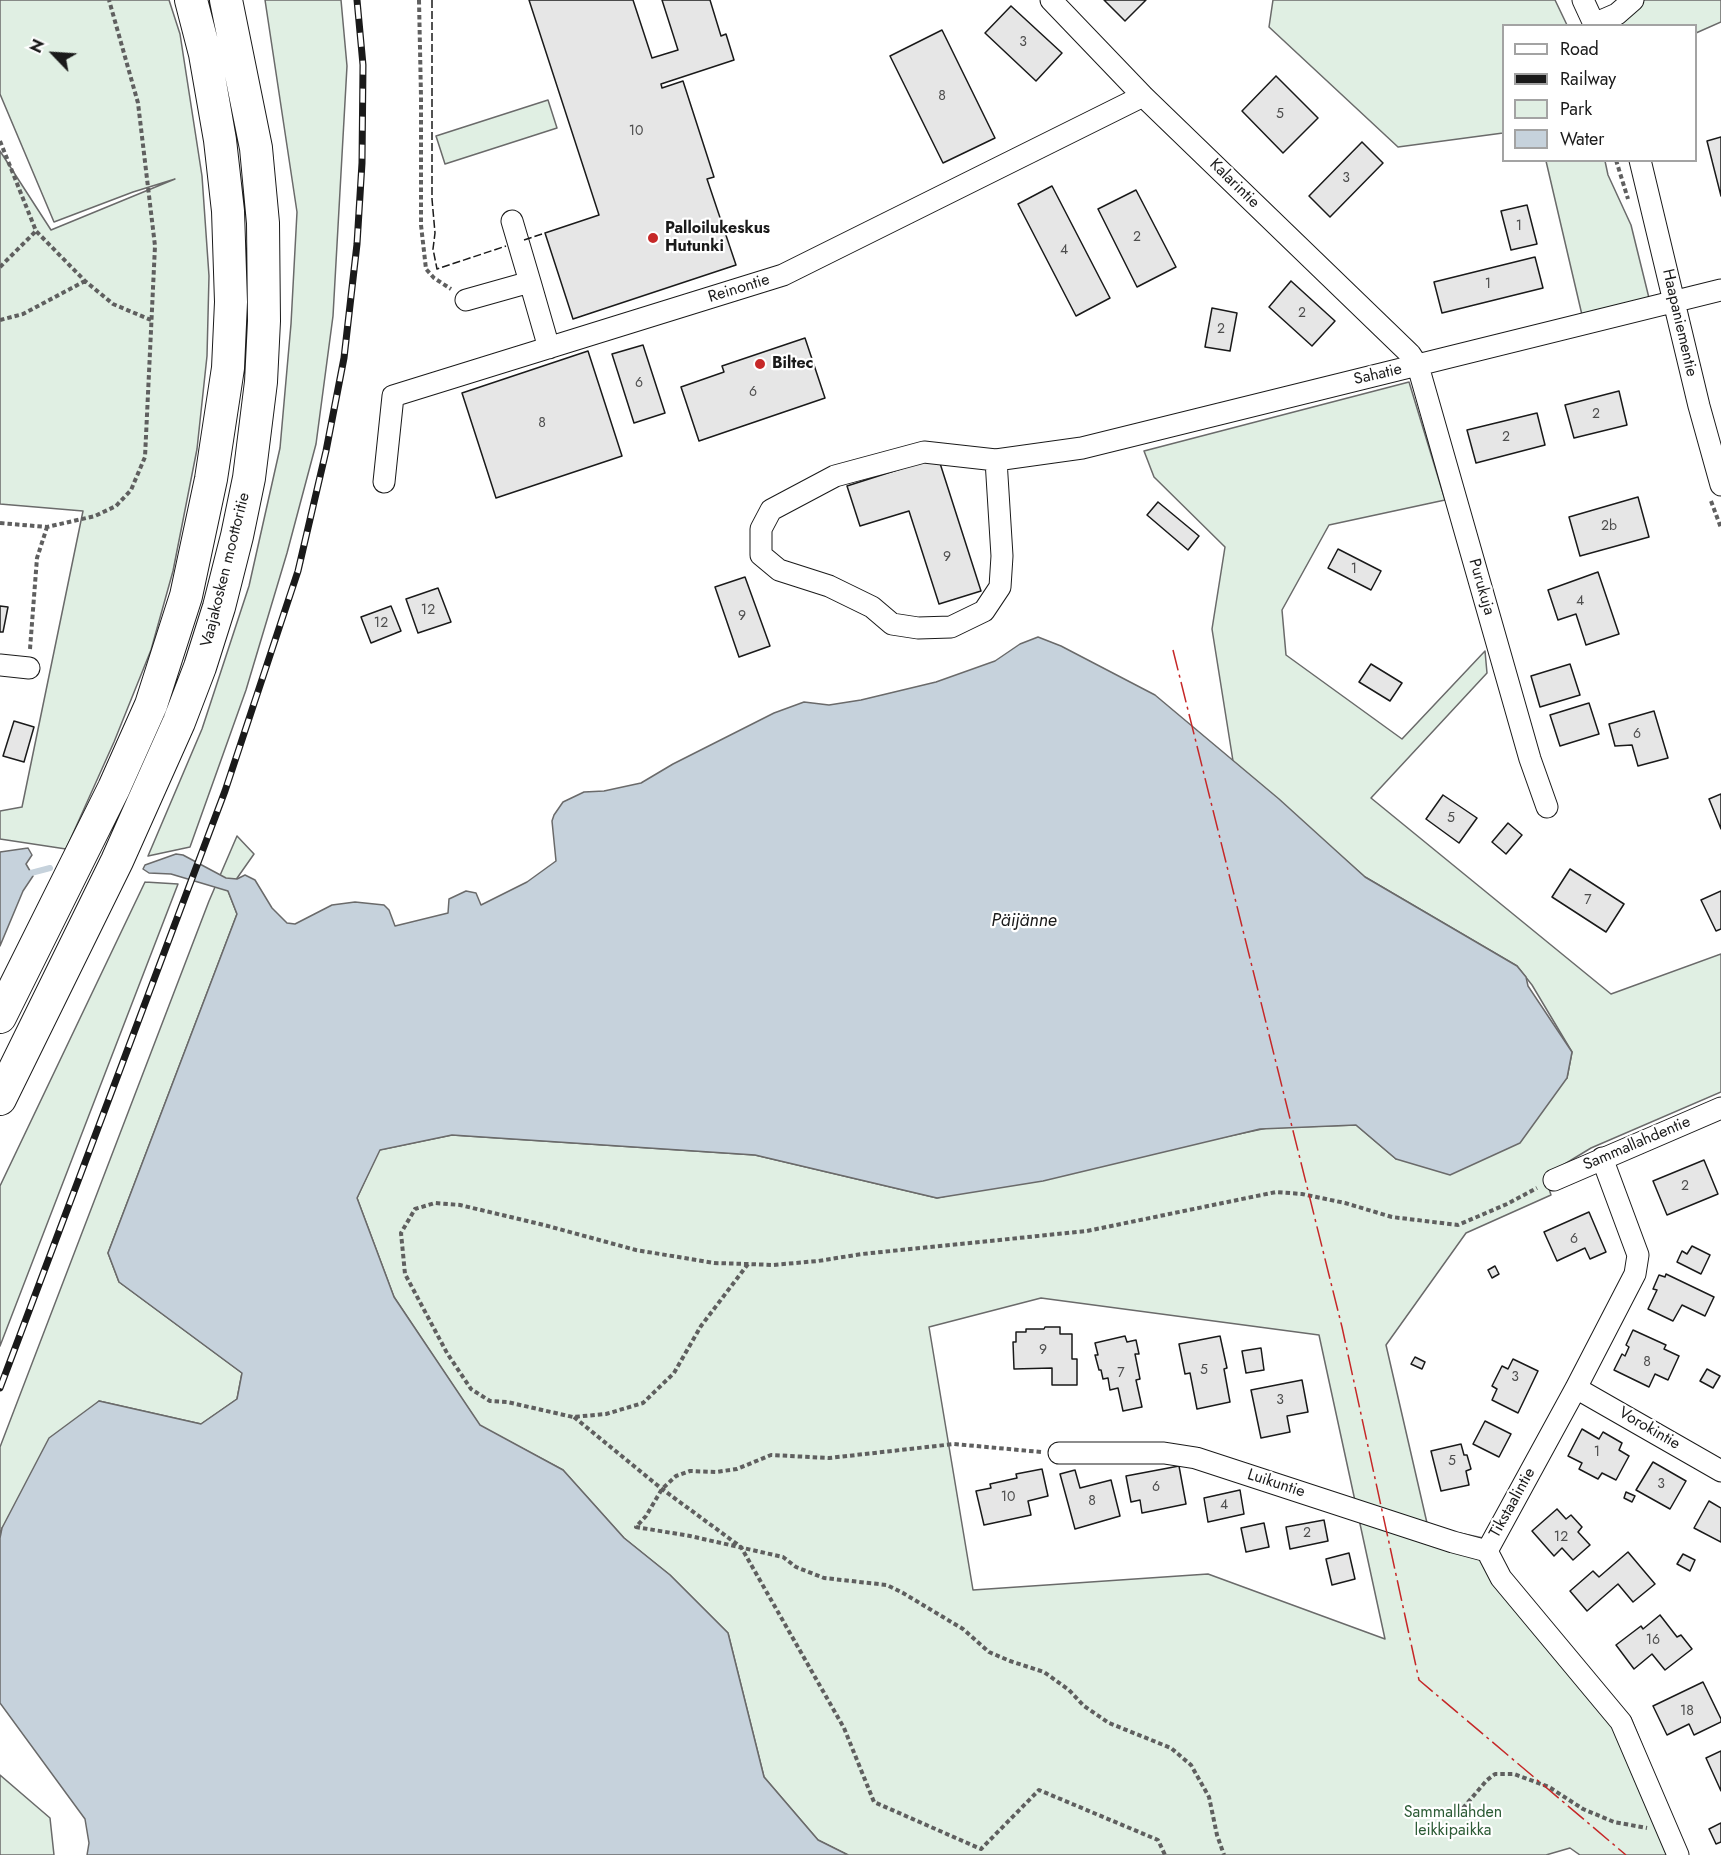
<!DOCTYPE html>
<html>
<head>
<meta charset="utf-8">
<style>
  body { margin:0 }
  #map { position:relative; width:1721px; height:1855px; overflow:hidden; background:#fff; font-family:Jost,sans-serif }
  canvas { display:block }
  .legend { position:absolute; left:1502px; top:24px; width:195px; height:138px; box-sizing:border-box; background:#fff; border:2px solid #a3a3a3; margin:0; padding:8px 10px; list-style:none; font-size:18px; color:#1a1a1a }
  .legend li { display:flex; align-items:center; gap:12px; height:30px }
  .legend b { width:30px; border:2px solid #a3a3a3 }
  .north { position:absolute; left:24px; top:24px; width:60px; height:60px; -webkit-text-stroke:4px #fff; paint-order:stroke; rotate:295deg; font-size:16px; font-weight:700; line-height:24px; text-align:center; color:#1a1a1a }
  .north::after { content:''; display:block; margin:auto; width:21px; height:27px; background:#1a1a1a; clip-path:polygon(50% 0,100% 100%,50% 72%,0 100%) }
</style>
</head>
<body>
<div id="map">
<canvas width="1721" height="1855"></canvas>
<ul class="legend">
<li><b style="height:8px;background:#fff"></b>Road</li>
<li><b style="height:8px;background:#1a1a1a"></b>Railway</li>
<li><b style="height:16px;background:#e0efe3"></b>Park</li>
<li><b style="height:16px;background:#c6d2dc"></b>Water</li>
</ul>
<div class="north">N</div>
</div>
<script>
const context = document.querySelector('canvas').getContext('2d');
context.lineJoin = 'round';
function paint(path, color) {
  context.fillStyle = color;
  context.fill(path, 'evenodd');
}
function shape(rows) {
  const path = new Path2D();
  for (const r of rows) {
    path.moveTo(r[0], r[1]);
    for (let i = 2; i < r.length; i += 2) path.lineTo(r[i], r[i + 1]);
  }
  return path;
}
function stroke(path, color, width, dash) {
  context.strokeStyle = color;
  context.lineWidth = width;
  context.lineCap = dash ? 'butt' : 'round';
  context.setLineDash(dash || []);
  context.stroke(path);
}
function label(font, color, halo, rows, align = 'center') {
  context.font = font + ' Jost,sans-serif';
  context.lineWidth = 4.5;
  context.setLineDash([]);
  context.textBaseline = 'middle';
  context.strokeStyle = halo;
  context.fillStyle = color;
  for (const [text, x, y, turn = 0] of rows) {
    context.save();
    context.translate(x, y);
    context.rotate((+turn || 0) * Math.PI / 180);
    context.textAlign = isNaN(turn) ? turn : align;
    if (halo) context.strokeText(text, 0, 0);
    context.fillText(text, 0, 0);
    context.restore();
  }
}
const green = shape([
  [0,0,169,0,180,34,202,176,209,276,207,356,197,449,173,571,151,650,114,742,66,849,0,839,0,811,22,807,83,511,0,504,0,151,51,230,175,179,133,192,54,222,0,94,0,0],
  [265,0,341,0,347,66,333,316,316,444,287,553,246,690,190,847,148,856,202,729,249,586,280,448,291,324,297,212,265,0],
  [1273,0,1555,0,1567,25,1504,26,1503,133,1398,147,1269,27,1273,0],
  [1644,0,1721,0,1721,22,1696,33,1696,26,1611,26,1621,21,1644,0],
  [548,100,557,128,445,164,436,136,548,100],
  [1546,161,1605,161,1608,175,1631,225,1649,298,1582,315,1546,161],
  [1409,382,1445,500,1329,525,1282,610,1286,655,1402,739,1485,651,1487,673,1371,798,1611,994,1721,954,1721,1092,1591,1148,1545,1176,1551,1195,1466,1233,1386,1345,1427,1523,1455,1532,1483,1538,1506,1574,1631,1718,1687,1855,1580,1855,1570,1848,1546,1855,848,1855,818,1840,764,1777,728,1633,670,1575,624,1538,563,1470,480,1426,394,1297,357,1198,379,1150,452,1135,755,1155,937,1198,1267,1128,1356,1125,1396,1159,1567,1078,1572,1052,1532,985,1517,966,1365,877,1233,761,1212,629,1225,547,1154,477,1144,451,1409,382],
  [1041,1298,1319,1335,1385,1639,1208,1574,973,1590,929,1327,1041,1298],
  [237,836,254,854,228,891,237,914,108,1253,119,1282,242,1373,237,1399,201,1424,99,1401,2,1528,0,1538,0,1447,209,901,237,836],
  [145,882,178,884,0,1346,0,1186,145,882],
  [0,1775,50,1818,54,1855,0,1855,0,1775]
]);
const water = shape([
  [1038,637,1061,646,1155,695,1279,799,1365,877,1517,966,1526,977,1528,986,1572,1052,1567,1078,1520,1143,1450,1175,1396,1159,1356,1125,1260,1129,1043,1181,937,1198,755,1155,452,1135,380,1150,357,1198,394,1297,480,1425,563,1470,624,1538,670,1575,728,1633,764,1777,818,1840,848,1855,87,1855,89,1843,85,1819,0,1703,0,1538,2,1528,49,1438,99,1401,201,1424,237,1399,242,1373,119,1282,108,1253,237,914,228,891,171,874,149,873,143,869,145,865,176,854,183,855,226,878,237,879,245,875,255,880,272,908,287,923,295,924,332,905,355,902,384,905,389,910,395,926,448,913,449,899,466,891,476,893,481,905,527,882,556,861,552,821,554,815,563,802,584,792,604,791,641,783,673,764,774,713,804,702,829,705,861,700,936,682,995,661,1020,644,1038,637],
  [28,848,32,855,26,864,33,876,23,891,0,946,0,852,28,848]
]);
const stream = shape([
  [31,873,50,868]
]);
const building = shape([
  [529,0,633,0,652,58,678,50,662,0,710,0,721,36,726,34,734,60,661,84,662,88,683,81,714,177,707,179,736,265,573,319,545,233,599,215,529,0],
  [1104,0,1146,0,1125,21,1104,0],
  [1011,6,1062,53,1036,81,985,33,1011,6],
  [942,30,995,138,943,163,890,56,942,30],
  [1276,76,1318,118,1283,153,1242,111,1276,76],
  [1721,137,1721,196,1707,141,1721,137],
  [1362,142,1383,163,1330,217,1309,196,1362,142],
  [1052,186,1110,298,1076,316,1018,204,1052,186],
  [1136,190,1176,267,1137,287,1098,209,1136,190],
  [1527,205,1537,244,1511,250,1501,211,1527,205],
  [1535,257,1543,288,1442,313,1434,282,1535,257],
  [1291,281,1335,321,1312,346,1269,307,1291,281],
  [1212,308,1237,313,1230,351,1205,347,1212,308],
  [805,338,825,398,699,441,681,387,724,372,722,366,805,338],
  [643,345,665,413,634,423,612,354,643,345],
  [588,351,622,456,496,498,462,393,588,351],
  [1619,391,1627,425,1574,438,1565,405,1619,391],
  [1537,413,1545,445,1476,463,1467,430,1537,413],
  [938,457,981,591,939,604,909,511,860,526,847,486,938,457],
  [1638,497,1649,537,1580,556,1569,517,1638,497],
  [1158,502,1199,536,1188,550,1147,515,1158,502],
  [1338,549,1381,571,1371,590,1328,568,1338,549],
  [1598,572,1619,634,1586,645,1576,614,1558,620,1548,590,1598,572],
  [745,577,770,646,739,657,715,587,745,577],
  [438,588,451,622,418,633,406,599,438,588],
  [0,606,8,607,3,632,0,632,0,606],
  [391,606,401,631,371,643,361,617,391,606],
  [1371,664,1402,683,1390,701,1359,682,1371,664],
  [1570,664,1580,695,1540,707,1531,676,1570,664],
  [1589,703,1599,734,1560,746,1550,715,1589,703],
  [1654,711,1668,758,1638,766,1632,745,1615,746,1609,724,1654,711],
  [14,721,34,727,24,762,3,756,14,721],
  [1721,794,1721,829,1709,799,1721,794],
  [1443,795,1477,818,1459,843,1426,819,1443,795],
  [1508,823,1522,835,1506,854,1492,842,1508,823],
  [1570,869,1624,904,1606,932,1552,897,1570,869],
  [1721,891,1721,929,1716,931,1701,900,1721,891],
  [1704,1160,1718,1194,1667,1215,1653,1181,1704,1160],
  [1589,1212,1606,1252,1590,1259,1585,1248,1557,1261,1544,1232,1589,1212],
  [1692,1246,1710,1255,1701,1274,1677,1262,1682,1251,1687,1254,1692,1246],
  [1495,1266,1499,1274,1492,1278,1488,1270,1495,1266],
  [1666,1274,1714,1297,1705,1316,1682,1305,1673,1321,1648,1309,1657,1290,1653,1289,1659,1275,1665,1277,1666,1274],
  [1045,1327,1060,1327,1060,1334,1072,1334,1072,1359,1077,1359,1077,1385,1052,1385,1052,1368,1014,1369,1013,1342,1016,1342,1016,1332,1026,1332,1026,1329,1044,1329,1045,1327],
  [1633,1330,1666,1345,1664,1349,1679,1356,1668,1380,1655,1374,1649,1387,1614,1370,1622,1354,1625,1356,1629,1347,1626,1345,1633,1330],
  [1125,1336,1127,1342,1136,1340,1139,1354,1135,1354,1140,1379,1136,1380,1142,1407,1123,1411,1118,1388,1110,1390,1108,1378,1103,1379,1101,1370,1099,1370,1095,1355,1098,1355,1095,1343,1125,1336],
  [1220,1336,1227,1368,1224,1369,1230,1402,1197,1409,1190,1373,1185,1374,1179,1344,1220,1336],
  [1261,1348,1264,1370,1246,1373,1242,1351,1261,1348],
  [1415,1357,1425,1362,1422,1369,1411,1364,1415,1357],
  [1513,1359,1538,1371,1518,1413,1492,1400,1497,1389,1492,1386,1502,1366,1508,1369,1513,1359],
  [1707,1369,1720,1376,1713,1388,1700,1381,1707,1369],
  [1302,1380,1308,1412,1287,1416,1290,1432,1261,1438,1251,1390,1302,1380],
  [1485,1421,1511,1434,1499,1457,1473,1444,1485,1421],
  [1582,1429,1599,1439,1603,1432,1622,1443,1619,1450,1629,1456,1616,1480,1602,1473,1598,1479,1579,1469,1582,1463,1568,1456,1582,1429],
  [1461,1444,1464,1455,1467,1455,1471,1469,1466,1471,1469,1485,1441,1491,1431,1451,1461,1444],
  [1653,1462,1686,1481,1670,1509,1636,1490,1653,1462],
  [1179,1466,1186,1504,1142,1513,1140,1500,1131,1502,1126,1476,1179,1466],
  [1042,1469,1048,1496,1028,1501,1031,1515,984,1525,976,1491,991,1488,990,1484,1017,1478,1016,1474,1042,1469],
  [1075,1470,1080,1488,1111,1480,1120,1516,1075,1529,1060,1474,1075,1470],
  [1240,1490,1244,1514,1208,1522,1204,1498,1240,1490],
  [1626,1492,1635,1496,1632,1502,1624,1498,1626,1492],
  [1709,1501,1721,1508,1721,1542,1694,1528,1709,1501],
  [1557,1509,1566,1519,1571,1515,1582,1527,1578,1532,1590,1545,1573,1560,1562,1548,1554,1556,1532,1531,1557,1509],
  [1324,1520,1328,1541,1290,1549,1286,1527,1324,1520],
  [1264,1523,1269,1547,1246,1552,1241,1528,1264,1523],
  [1628,1552,1655,1584,1633,1602,1618,1584,1587,1611,1570,1591,1593,1571,1599,1577,1628,1552],
  [1349,1553,1355,1579,1332,1585,1326,1559,1349,1553],
  [1683,1554,1695,1560,1690,1571,1677,1564,1683,1554],
  [1660,1615,1677,1637,1681,1635,1692,1649,1665,1670,1652,1654,1634,1669,1616,1645,1641,1626,1643,1629,1660,1615],
  [1703,1682,1721,1719,1721,1722,1694,1735,1689,1724,1667,1735,1653,1706,1703,1682],
  [1721,1751,1721,1791,1706,1758,1721,1751],
  [1721,1823,1721,1842,1716,1844,1709,1829,1721,1823]
]);
const path = shape([
  [419,0,421,97,421,225,426,269,434,278,451,289],
  [0,141,36,231,85,281,113,304,151,320],
  [1616,160,1628,199],
  [0,267,36,231],
  [0,320,23,314,85,281],
  [1711,501,1721,528],
  [0,523,47,527,95,516,116,506,131,490,145,457,155,246,138,103,109,0],
  [30,649,37,558,47,527],
  [748,1264,701,1326,674,1373,643,1403,606,1414,573,1417,507,1402,490,1401,471,1389,447,1353,405,1274,401,1233,415,1209,435,1203,460,1205,544,1225,636,1250,714,1263,748,1264,773,1265,818,1261,862,1254,1087,1231,1276,1192,1302,1194,1345,1203,1392,1217,1458,1225,1507,1204,1537,1188],
  [574,1417,662,1489,741,1547,844,1728,874,1802,981,1849,1039,1790,1158,1840,1165,1855],
  [1041,1452,954,1444,829,1458,771,1455,737,1469,716,1472,690,1471,676,1476,662,1489,646,1516,636,1527,690,1536,783,1557,796,1567,824,1578,887,1585,903,1593,963,1629,989,1652,1010,1661,1044,1672,1069,1690,1084,1706,1109,1723,1171,1748,1191,1765,1209,1797,1217,1835,1224,1855],
  [1458,1814,1487,1780,1495,1774,1514,1774,1549,1787,1583,1809,1614,1822,1647,1828]
]);
const minor = shape([
  [1051,0,1143,96,1410,354,1418,366,1530,759,1547,807],
  [1583,0,1595,26],
  [1594,24,1617,14,1633,0],
  [1640,160,1699,406,1721,485],
  [512,221,530,282],
  [466,300,530,282,549,348],
  [996,460,1002,556,1000,587,984,611,951,627,918,628,892,624,872,607,829,586,779,570,761,555,761,529,771,510,835,476,924,452,996,460,1082,448,1721,290],
  [384,482,393,396,783,275,1143,96],
  [0,665,29,668],
  [1602,1158,1638,1255,1635,1274,1576,1388,1487,1551,1501,1578,1621,1722,1678,1855],
  [1554,1180,1721,1108],
  [1576,1388,1721,1471],
  [1059,1453,1164,1453,1196,1458,1453,1542,1487,1551]
]);
const highway = shape([
  [0,1017,114,788,151,705,186,596,211,479,228,368,231,302,228,211,220,140,205,54,191,0],
  [0,1099,117,861,179,722,200,667,219,607,237,536,249,478,261,382,264,321,263,223,256,148,226,0]
]);
const rail = shape([
  [0,1388,225,791,298,571,326,451,344,358,357,244,362,163,363,65,357,0]
]);
const fence = shape([
  [432,0,432,199,435,233,433,249,437,269,506,246],
  [524,240,545,233]
]);
const power = shape([
  [1173,650,1342,1327,1419,1680,1626,1855]
]);
const markers = [
  [653,238,6,"#c62828"],
  [760,364,6,"#c62828"]
];
const numberNames = [
  ["3",1023,43],
  ["8",942,97],
  ["5",1280,115],
  ["10",636,132],
  ["3",1346,179],
  ["1",1519,227],
  ["2",1137,238],
  ["4",1064,251],
  ["1",1488,285],
  ["2",1302,314],
  ["2",1221,330],
  ["6",639,384],
  ["6",753,393],
  ["2",1596,415],
  ["8",542,424],
  ["2",1506,438],
  ["2b",1609,527],
  ["9",947,558],
  ["1",1354,570],
  ["4",1580,602],
  ["12",428,611],
  ["9",742,617],
  ["12",381,624],
  ["6",1637,735],
  ["5",1451,819],
  ["7",1588,901],
  ["2",1685,1187],
  ["6",1574,1240],
  ["9",1043,1351],
  ["8",1647,1363],
  ["5",1204,1371],
  ["7",1121,1374],
  ["3",1515,1378],
  ["3",1280,1401],
  ["1",1597,1453],
  ["5",1452,1462],
  ["3",1661,1485],
  ["6",1156,1488],
  ["10",1008,1498],
  ["8",1092,1502],
  ["4",1224,1506],
  ["2",1307,1534],
  ["12",1561,1538],
  ["16",1653,1641],
  ["18",1687,1712]
];
const streetNames = [
  ["Kalarintie",1234,184,44],
  ["Reinontie",739,289,-17],
  ["Haapaniementie",1679,323,77],
  ["Sahatie",1378,375,-13],
  ["Vaajakosken moottoritie",226,570,-76],
  ["Purukuja",1481,587,74],
  ["Sammallahdentie",1637,1144,-23],
  ["Vorokintie",1649,1429,30],
  ["Luikuntie",1276,1484,18],
  ["Tikstaalintie",1513,1503,-61]
];
const poiNames = [
  ["Palloilukeskus",665,229],
  ["Hutunki",665,247],
  ["Biltec",772,364]
];
const parkNames = [
  ["Sammallahden",1453,1813],
  ["leikkipaikka",1453,1831]
];
const waterNames = [
  ["Päijänne",1024,922]
];
paint(green, '#e0efe3');
stroke(green, '#6a6a6a', 1.5);
paint(water, '#c6d2dc');
stroke(water, '#6a6a6a', 1.5);
stroke(stream, '#c6d2dc', 6);
paint(building, '#e6e6e6');
stroke(building, '#1a1a1a', 1.5);
stroke(minor, '#1a1a1a', 23);
stroke(highway, '#1a1a1a', 34);
stroke(path, '#5f5f5f', 4, [4.5, 3]);
stroke(minor, '#fff', 21);
stroke(highway, '#fff', 32);
stroke(rail, '#1a1a1a', 7);
stroke(rail, '#fff', 4.5, [14]);
stroke(fence, '#1a1a1a', 1.5, [8, 3]);
stroke(power, '#c62828', 1.5, [21, 4.5, 3, 4.5]);
for (const [x, y, r, color] of markers) {
  const dot = new Path2D();
  dot.arc(x, y, r, 0, 2 * Math.PI);
  context.fillStyle = color;
  context.fill(dot);
  stroke(dot, '#fff', 2);
}
label('14px', '#4d4d4d', null, numberNames);
label('16px', '#1a1a1a', '#fff', streetNames);
label('bold 16px', '#1a1a1a', '#fff', poiNames, 'left');
label('16px', '#2b5a34', '#fff', parkNames);
label('italic 18px', '#1a1a1a', '#fff', waterNames);
</script>
</body>
</html>
